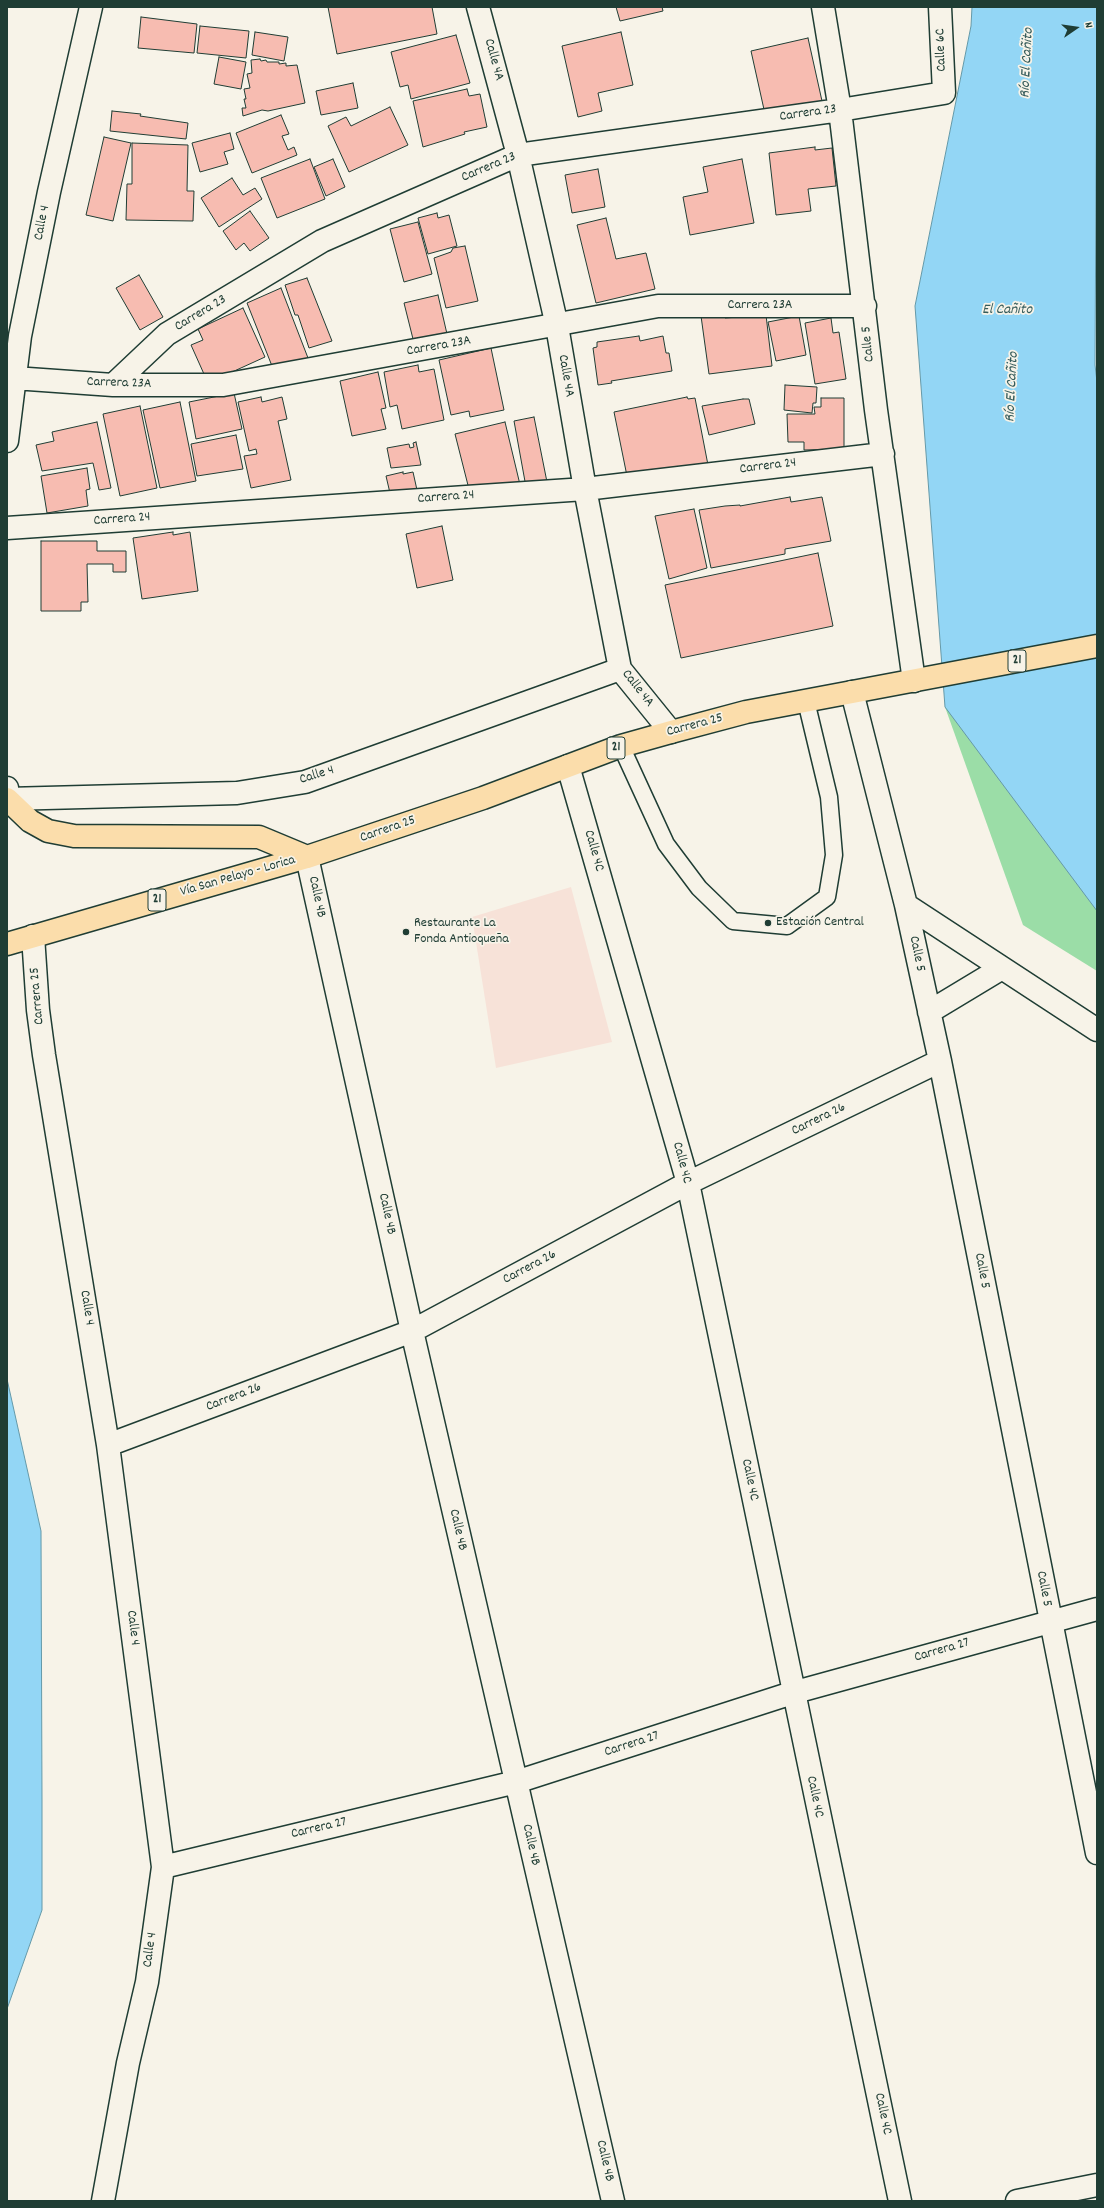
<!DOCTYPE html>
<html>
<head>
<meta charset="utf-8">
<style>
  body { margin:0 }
  #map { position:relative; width:1104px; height:2208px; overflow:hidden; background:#f7f3e8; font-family:Dekko,sans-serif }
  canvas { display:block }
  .frame { position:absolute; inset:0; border:8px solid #1f3d34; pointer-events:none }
  .north { position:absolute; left:1056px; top:8px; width:40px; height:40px; -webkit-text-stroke:3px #f7f3e8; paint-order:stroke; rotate:77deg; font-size:11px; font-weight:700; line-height:16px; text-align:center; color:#1f3d34 }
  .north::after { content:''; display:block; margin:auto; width:14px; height:18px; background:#1f3d34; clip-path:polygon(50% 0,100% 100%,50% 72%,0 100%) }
</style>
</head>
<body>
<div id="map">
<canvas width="1104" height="2208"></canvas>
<div class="frame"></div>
<div class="north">N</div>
</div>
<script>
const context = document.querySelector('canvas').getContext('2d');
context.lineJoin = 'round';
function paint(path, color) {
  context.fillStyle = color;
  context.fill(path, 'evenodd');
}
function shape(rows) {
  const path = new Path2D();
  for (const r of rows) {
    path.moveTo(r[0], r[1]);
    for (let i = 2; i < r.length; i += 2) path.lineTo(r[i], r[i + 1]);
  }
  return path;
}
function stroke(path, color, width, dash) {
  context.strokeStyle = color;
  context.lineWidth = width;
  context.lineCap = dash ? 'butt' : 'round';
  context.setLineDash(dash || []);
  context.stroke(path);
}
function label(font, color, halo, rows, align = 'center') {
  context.font = font + ' Dekko,sans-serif';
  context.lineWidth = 3.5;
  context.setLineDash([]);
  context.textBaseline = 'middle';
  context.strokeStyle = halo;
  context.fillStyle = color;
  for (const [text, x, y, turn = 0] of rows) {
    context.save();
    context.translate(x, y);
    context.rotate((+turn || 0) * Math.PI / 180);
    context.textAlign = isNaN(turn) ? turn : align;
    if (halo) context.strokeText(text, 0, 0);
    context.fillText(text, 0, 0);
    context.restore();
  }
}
const built = shape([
  [571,887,612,1042,496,1068,472,917]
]);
const green = shape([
  [1097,686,1097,971,1023,925,945,707]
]);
const water = shape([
  [972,7,1097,7,1095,365,1097,382,1097,911,945,707,915,306,971,26,972,7],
  [7,1379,41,1531,42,1800,42,1910,7,2009,7,1379]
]);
const building = shape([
  [328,7,432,7,437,34,337,54,328,7],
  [616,7,662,7,663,11,620,21,616,7],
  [141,17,197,24,194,53,138,48,141,17],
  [200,26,249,31,246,58,197,53,200,26],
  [255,32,288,37,284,61,252,55,255,32],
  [621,32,633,85,598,93,602,111,578,117,562,46,621,32],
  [456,35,470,83,411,99,408,85,400,87,391,52,456,35],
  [808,38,822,101,765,114,751,51,808,38],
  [219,57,246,62,241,89,214,84,219,57],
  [260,59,261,61,266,60,267,62,279,62,279,64,286,63,286,66,297,65,305,103,268,111,262,110,243,116,242,108,246,108,244,99,246,99,244,89,250,88,247,74,252,73,251,60,260,59],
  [353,83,358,108,321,115,316,91,353,83],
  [467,89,469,96,480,94,487,127,464,132,465,134,423,147,413,101,467,89],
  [390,107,408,145,349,172,328,126,346,117,351,126,390,107],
  [112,111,141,114,140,116,188,123,186,139,110,131,112,111],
  [281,115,289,134,282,136,288,150,294,147,297,155,252,173,236,133,281,115],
  [230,133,234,149,224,152,228,164,200,172,192,143,230,133],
  [104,137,131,143,113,221,86,215,104,137],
  [132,143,188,145,187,191,194,191,193,221,126,220,127,184,132,184,132,143],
  [815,147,815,150,832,148,836,186,808,189,811,211,776,215,769,153,815,147],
  [310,159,325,199,277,218,261,178,310,159],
  [333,159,345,187,326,196,314,167,333,159],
  [742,159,754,223,690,235,683,197,708,192,703,167,742,159],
  [598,169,605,207,572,213,565,175,598,169],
  [232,178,243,195,255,188,262,199,219,227,201,198,232,178],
  [250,211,269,238,250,251,244,243,236,250,223,231,250,211],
  [437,213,438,218,449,215,457,246,428,254,418,218,437,213],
  [606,218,616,259,646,253,655,289,596,303,577,225,606,218],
  [418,222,432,274,404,282,390,229,418,222],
  [465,246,478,301,446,308,434,258,451,252,453,248,465,246],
  [139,275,163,317,140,330,116,288,139,275],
  [307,278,332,341,309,348,298,315,295,315,285,285,307,278],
  [281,288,308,358,291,364,290,362,272,366,247,303,281,288],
  [438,295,447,334,414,343,404,303,438,295],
  [243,308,265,357,208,383,191,345,203,340,198,329,243,308],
  [724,313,725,318,766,315,772,366,709,374,701,316,724,313],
  [799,316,806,355,776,361,768,322,799,316],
  [831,318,833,333,839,332,846,379,815,384,805,323,831,318],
  [639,336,640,341,663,336,666,353,669,353,672,371,611,381,612,383,598,385,593,348,597,347,597,342,639,336],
  [491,348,504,410,470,417,469,411,451,415,439,360,491,348],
  [418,365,419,372,434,369,444,420,402,429,397,405,390,407,384,372,418,365],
  [378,372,386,408,381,409,386,429,352,436,340,381,378,372],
  [785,385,817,387,816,403,813,403,812,413,784,410,785,385],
  [234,393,242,429,196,439,189,402,234,393],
  [261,397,262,402,282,397,287,419,278,421,291,480,251,488,244,456,257,454,256,449,249,451,238,402,261,397],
  [687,397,688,399,695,398,708,465,628,481,614,412,687,397],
  [821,398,844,398,844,449,804,450,804,442,788,442,787,414,815,414,814,407,821,407,821,398],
  [743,399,749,399,755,424,709,435,702,406,743,399],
  [180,402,196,481,160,488,143,410,180,402],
  [140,406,157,488,120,496,103,414,140,406],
  [534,417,547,482,526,487,514,421,534,417],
  [97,422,111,488,99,490,93,463,42,471,36,445,54,441,52,432,97,422],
  [505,422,522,493,473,505,455,434,505,422],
  [236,435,243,469,197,476,191,444,236,435],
  [416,442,421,465,391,468,387,448,409,444,410,448,414,447,413,443,416,442],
  [87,468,90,489,86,490,88,506,47,513,41,476,87,468],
  [403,472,403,474,413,472,419,499,393,506,386,476,403,472],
  [790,497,791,502,822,497,831,541,785,549,785,554,711,568,699,510,725,506,740,505,740,506,790,497],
  [694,509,707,568,669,579,655,516,694,509],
  [442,526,453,580,417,588,406,534,442,526],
  [173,532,173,535,190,532,198,591,142,599,133,538,173,532],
  [41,541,97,541,97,551,126,551,126,572,113,572,113,564,87,564,88,602,81,602,81,611,41,611,41,541],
  [818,553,833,626,681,658,665,585,818,553]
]);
const lane = shape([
  [621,746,666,844,699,888,733,921,787,926,827,897,834,855,829,797,806,701]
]);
const street = shape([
  [478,7,518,155,557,326,585,489,620,669,671,732],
  [823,7,840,110,876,410,914,681],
  [14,378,113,385,223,385,658,306,865,306],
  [113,385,167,334,322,241,518,155,840,110,944,93,940,7],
  [7,441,20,336,49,192,91,7],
  [7,528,585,489,883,454],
  [852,692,906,905,940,1061,1097,1853],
  [568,766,688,1183,900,2201],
  [7,788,7,799,237,793,305,782,620,669],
  [307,857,412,1331,613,2201],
  [906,905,1097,1030],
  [33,936,38,1010,44,1055,108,1445,163,1867,147,1982,128,2063,103,2201],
  [929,1012,1002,968],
  [108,1445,412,1331,688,1183,940,1061],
  [163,1867,516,1782,792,1693,1097,1609],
  [1017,2201,1097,2185]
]);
const primary = shape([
  [7,799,30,821,48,831,74,836,259,837,307,857],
  [7,944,307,857,483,798,621,746,671,732,746,712,1097,646]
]);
const markers = [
  [768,923,4,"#1f3d34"],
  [406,932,4,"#1f3d34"]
];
const shields = [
  [1017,661,18],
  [616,748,18],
  [157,900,18]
];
const shieldNames = [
  ["21",1017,661],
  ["21",616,748],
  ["21",157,900]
];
const streetNames = [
  ["Calle 6C",942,50,-92],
  ["Calle 4A",493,60,75],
  ["Carrera 23",808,114,-8],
  ["Carrera 23",489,168,-23],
  ["Calle 4",43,223,-79],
  ["Carrera 23A",760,306],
  ["Carrera 23",201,314,-31],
  ["Calle 5",869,344,-96],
  ["Carrera 23A",439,347,-10],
  ["Calle 4A",565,376,80],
  ["Carrera 23A",119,384,2],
  ["Carrera 24",768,467,-7],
  ["Carrera 24",446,498,-4],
  ["Carrera 24",122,520,-4],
  ["Calle 4A",637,689,52],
  ["Carrera 25",695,726,-15],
  ["Calle 4",317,776,-17],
  ["Carrera 25",388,830,-19],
  ["Calle 4C",593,851,74],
  ["Vía San Pelayo - Lorica",238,877,-16],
  ["Calle 4B",316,897,78],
  ["Calle 5",916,954,78],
  ["Carrera 25",38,996,-95],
  ["Carrera 26",819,1120,-26],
  ["Calle 4C",681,1163,75],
  ["Calle 4B",386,1214,78],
  ["Carrera 26",530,1268,-28],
  ["Calle 5",981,1271,79],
  ["Calle 4",86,1308,81],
  ["Carrera 26",234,1398,-21],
  ["Calle 4C",749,1480,78],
  ["Calle 4B",457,1530,77],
  ["Calle 5",1043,1589,79],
  ["Calle 4",132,1628,83],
  ["Carrera 27",942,1651,-16],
  ["Carrera 27",632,1745,-18],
  ["Calle 4C",814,1797,78],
  ["Carrera 27",319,1829,-13],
  ["Calle 4B",530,1845,77],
  ["Calle 4",151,1950,-82],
  ["Calle 4C",882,2114,78],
  ["Calle 4B",604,2161,77]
];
const poiNames = [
  ["Estación Central",776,923],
  ["Restaurante La",414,924],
  ["Fonda Antioqueña",414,940]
];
const waterNames = [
  ["Río El Cañito",1028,63,-87],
  ["El Cañito",1007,311],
  ["Río El Cañito",1013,387,-87]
];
paint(built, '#f7e2d8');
paint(green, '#9bdda7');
paint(water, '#93d6f5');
stroke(water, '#6599a8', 1);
paint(building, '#f7bcb1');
stroke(building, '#1f3d34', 1);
stroke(lane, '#1f3d34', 19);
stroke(street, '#1f3d34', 25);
stroke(primary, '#1f3d34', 25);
stroke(lane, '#f7f3e8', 16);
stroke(street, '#f7f3e8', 22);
stroke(primary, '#fbddab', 22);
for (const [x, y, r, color] of markers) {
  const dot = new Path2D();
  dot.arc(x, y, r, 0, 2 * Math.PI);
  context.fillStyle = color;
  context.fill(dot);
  stroke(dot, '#f7f3e8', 1.5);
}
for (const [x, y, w] of shields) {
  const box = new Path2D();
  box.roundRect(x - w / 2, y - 11, w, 22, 3);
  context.fillStyle = '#f7f3e8';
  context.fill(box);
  stroke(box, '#1f3d34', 1);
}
label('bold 13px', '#1f3d34', null, shieldNames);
label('14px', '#1f3d34', '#f7f3e8', streetNames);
label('14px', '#1f3d34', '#f7f3e8', poiNames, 'left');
label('italic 15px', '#365c5b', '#f7f3e8', waterNames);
</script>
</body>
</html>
